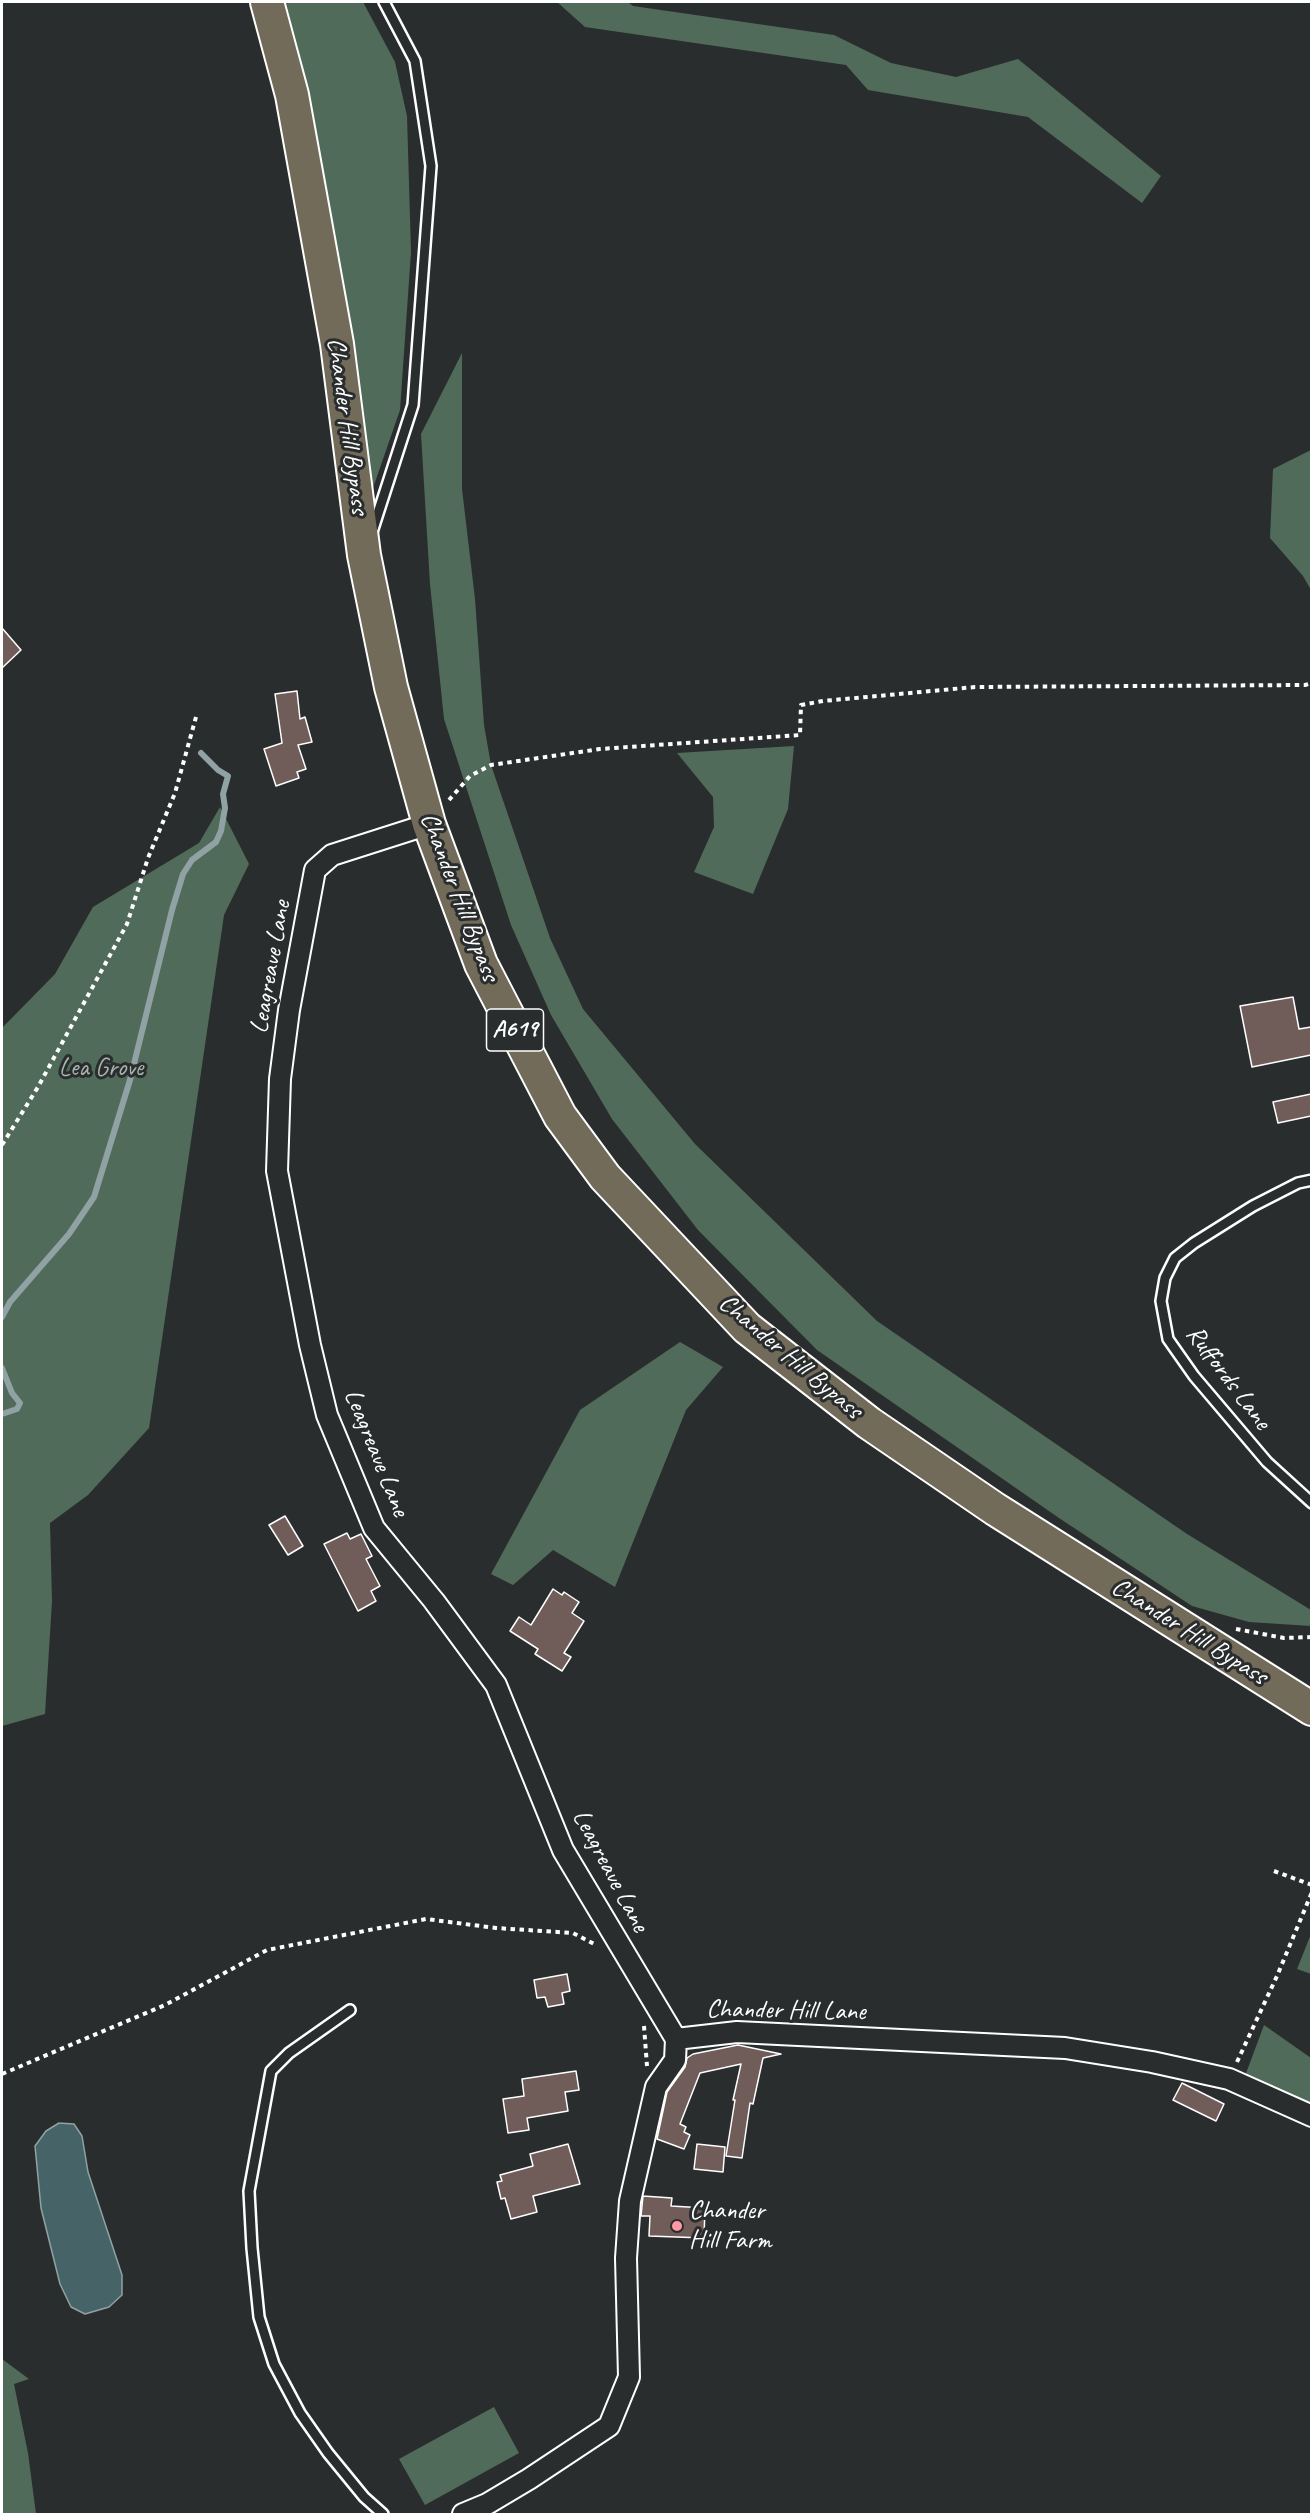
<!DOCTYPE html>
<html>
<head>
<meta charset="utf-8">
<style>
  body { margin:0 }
  #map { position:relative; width:1313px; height:2516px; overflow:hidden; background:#2a2d2e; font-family:Caveat,sans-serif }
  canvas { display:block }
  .frame { position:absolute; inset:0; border:3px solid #fff; pointer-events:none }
</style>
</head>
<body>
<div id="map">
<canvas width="1313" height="2516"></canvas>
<div class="frame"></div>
</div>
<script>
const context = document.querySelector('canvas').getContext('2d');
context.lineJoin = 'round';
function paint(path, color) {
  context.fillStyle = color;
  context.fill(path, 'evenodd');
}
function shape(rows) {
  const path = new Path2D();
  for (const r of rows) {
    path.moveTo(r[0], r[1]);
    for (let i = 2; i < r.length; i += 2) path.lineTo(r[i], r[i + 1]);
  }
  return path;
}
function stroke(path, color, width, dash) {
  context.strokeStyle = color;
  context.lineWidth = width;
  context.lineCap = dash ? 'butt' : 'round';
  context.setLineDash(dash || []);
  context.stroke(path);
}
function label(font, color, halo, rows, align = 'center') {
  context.font = font + ' Caveat,sans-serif';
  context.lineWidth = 6;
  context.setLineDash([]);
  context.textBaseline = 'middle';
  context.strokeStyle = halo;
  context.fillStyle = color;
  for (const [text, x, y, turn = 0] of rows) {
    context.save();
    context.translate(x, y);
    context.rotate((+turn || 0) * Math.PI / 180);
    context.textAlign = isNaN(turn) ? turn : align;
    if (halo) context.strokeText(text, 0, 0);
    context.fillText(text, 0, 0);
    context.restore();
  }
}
const green = shape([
  [283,2,363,2,395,62,407,116,411,252,400,410,373,488,332,224],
  [557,2,628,2,633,6,834,35,891,63,956,77,1018,59,1161,176,1142,203,1028,117,868,90,846,65,585,27],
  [462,353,462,489,475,599,484,725,491,765,550,938,583,1009,695,1144,877,1321,1187,1534,1311,1610,1311,1626,1249,1622,1192,1606,1059,1518,817,1350,698,1230,612,1119,551,1015,511,925,444,719,430,584,421,434],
  [1311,450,1311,590,1303,576,1270,538,1273,469],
  [794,746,788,809,753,894,694,872,714,827,713,797,677,753],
  [220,807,249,864,224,915,149,1428,88,1495,50,1523,52,1601,45,1714,2,1726,2,1028,55,974,93,907,199,843],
  [680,1342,723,1367,686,1410,615,1587,553,1550,513,1585,491,1574,580,1410],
  [1311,1934,1311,1974,1297,1969],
  [1264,2025,1311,2058,1311,2103,1245,2076],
  [2,2359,29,2379,14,2384,28,2453,36,2514,2,2514],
  [494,2407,519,2453,425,2505,399,2459]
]);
const water = shape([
  [59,2123,74,2124,82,2136,88,2172,122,2275,122,2295,109,2307,85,2314,71,2307,60,2284,41,2208,35,2146,46,2131,59,2123]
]);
const stream = shape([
  [2,1317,10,1302,69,1234,94,1197,130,1080,172,910,183,874,192,860,216,842,221,831,225,808,223,794,228,776,218,770,201,753],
  [2,1368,12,1393,20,1403,17,1409,2,1414]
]);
const building = shape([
  [2,628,21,650,2,668,2,628],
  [297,691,300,719,305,717,312,742,298,745,306,769,297,772,299,778,276,786,264,749,282,743,275,694,297,691],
  [1293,997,1299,1029,1311,1027,1311,1055,1252,1067,1240,1006,1293,997],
  [1311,1094,1311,1116,1278,1123,1273,1102,1311,1094],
  [285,1516,303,1546,288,1555,269,1525,285,1516],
  [347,1533,350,1539,361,1534,372,1556,366,1559,380,1586,371,1591,376,1601,358,1611,324,1544,347,1533],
  [553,1589,562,1595,564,1592,579,1602,572,1613,584,1621,564,1653,571,1657,562,1671,535,1654,538,1649,510,1631,519,1617,531,1625,553,1589],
  [567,1974,570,1991,562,1993,564,2004,548,2007,545,1997,537,1998,534,1980,567,1974],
  [738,2045,781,2054,763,2058,753,2104,750,2103,742,2158,726,2156,735,2100,733,2100,741,2064,700,2073,680,2124,686,2127,684,2132,690,2135,684,2149,657,2139,667,2092,685,2067,687,2058,693,2054,738,2045],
  [576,2071,579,2090,565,2092,568,2111,527,2118,529,2130,508,2133,503,2099,524,2096,522,2079,576,2071],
  [1182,2083,1224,2104,1216,2121,1173,2100,1182,2083],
  [568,2144,580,2184,533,2196,537,2212,511,2219,505,2198,501,2199,497,2182,502,2181,500,2175,533,2166,530,2154,568,2144],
  [697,2144,725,2147,723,2172,694,2169,697,2144],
  [643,2196,672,2198,671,2206,705,2208,704,2238,649,2236,650,2216,641,2216,643,2196]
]);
const path = shape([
  [449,800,470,776,491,765,600,749,800,735,801,705,823,701,975,687,1305,685,1312,683],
  [2,1145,38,1087,127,924,148,858,175,793,196,717],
  [1236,1629,1284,1638,1312,1637],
  [1274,1871,1312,1885],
  [644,2026,647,2066],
  [1237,2062,1277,1976,1312,1892],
  [2,2074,165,2005,267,1950,426,1919,496,1928,573,1933,596,1945]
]);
const service = shape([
  [372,532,413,405,431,166,415,61,384,2],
  [1312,1180,1298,1183,1253,1206,1194,1243,1175,1258,1165,1278,1161,1301,1168,1339,1194,1376,1267,1462,1312,1503],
  [350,2010,289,2053,271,2071,249,2191,252,2248,259,2317,274,2364,300,2413,328,2453,364,2497,383,2514]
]);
const minor = shape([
  [429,824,332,855,315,870,289,1010,280,1079,277,1171,310,1345,327,1415,374,1528,434,1601,496,1685,563,1850,676,2039],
  [463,2514,487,2504,529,2479,609,2426,629,2377,626,2258,630,2201,656,2087,675,2060,676,2039,737,2032,1065,2048,1152,2062,1229,2079,1312,2116]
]);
const trunk = shape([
  [267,2,292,95,337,344,364,555,391,687,429,824,481,964,560,1116,605,1177,747,1328,869,1423,995,1509,1312,1709]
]);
const markers = [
  [677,2226,6,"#ff9aa2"]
];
const shields = [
  [515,1030,57]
];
const shieldNames = [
  ["A619",515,1030]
];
const streetNames = [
  ["Chander Hill Bypass",347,426,82],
  ["Chander Hill Bypass",459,897,69],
  ["Leagreave Lane",271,967,-80],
  ["Chander Hill Bypass",790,1357,40],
  ["Ruffords Lane",1228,1378,53],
  ["Leagreave Lane",376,1453,68],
  ["Chander Hill Bypass",1189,1632,32],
  ["Leagreave Lane",610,1871,62],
  ["Chander Hill Lane",786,2011,1]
];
const parkNames = [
  ["Lea Grove",101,1068]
];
const poiNames = [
  ["Chander",689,2211],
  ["Hill Farm",689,2241]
];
paint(green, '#516b5a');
paint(water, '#466468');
stroke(water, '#90a2a4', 1.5);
stroke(stream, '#90a2a4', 6);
paint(building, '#705d5a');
stroke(building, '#fff', 1.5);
stroke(service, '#fff', 14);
stroke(minor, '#fff', 24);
stroke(trunk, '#fff', 36);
stroke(path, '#fff', 4, [4.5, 4.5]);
stroke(service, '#2a2d2e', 9);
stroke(minor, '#2a2d2e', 20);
stroke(trunk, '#726b5a', 32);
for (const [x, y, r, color] of markers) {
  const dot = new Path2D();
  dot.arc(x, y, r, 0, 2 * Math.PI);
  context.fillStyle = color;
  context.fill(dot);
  stroke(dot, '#2a2d2e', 2);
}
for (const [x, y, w] of shields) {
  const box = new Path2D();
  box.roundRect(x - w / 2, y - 21, w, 42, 4.5);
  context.fillStyle = '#2a2d2e';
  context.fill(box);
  stroke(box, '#fff', 1.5);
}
label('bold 24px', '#fff', null, shieldNames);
label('26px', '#fff', '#2a2d2e', streetNames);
label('26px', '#a8b5ac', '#2a2d2e', parkNames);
label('26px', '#fff', '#2a2d2e', poiNames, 'left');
</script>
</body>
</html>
